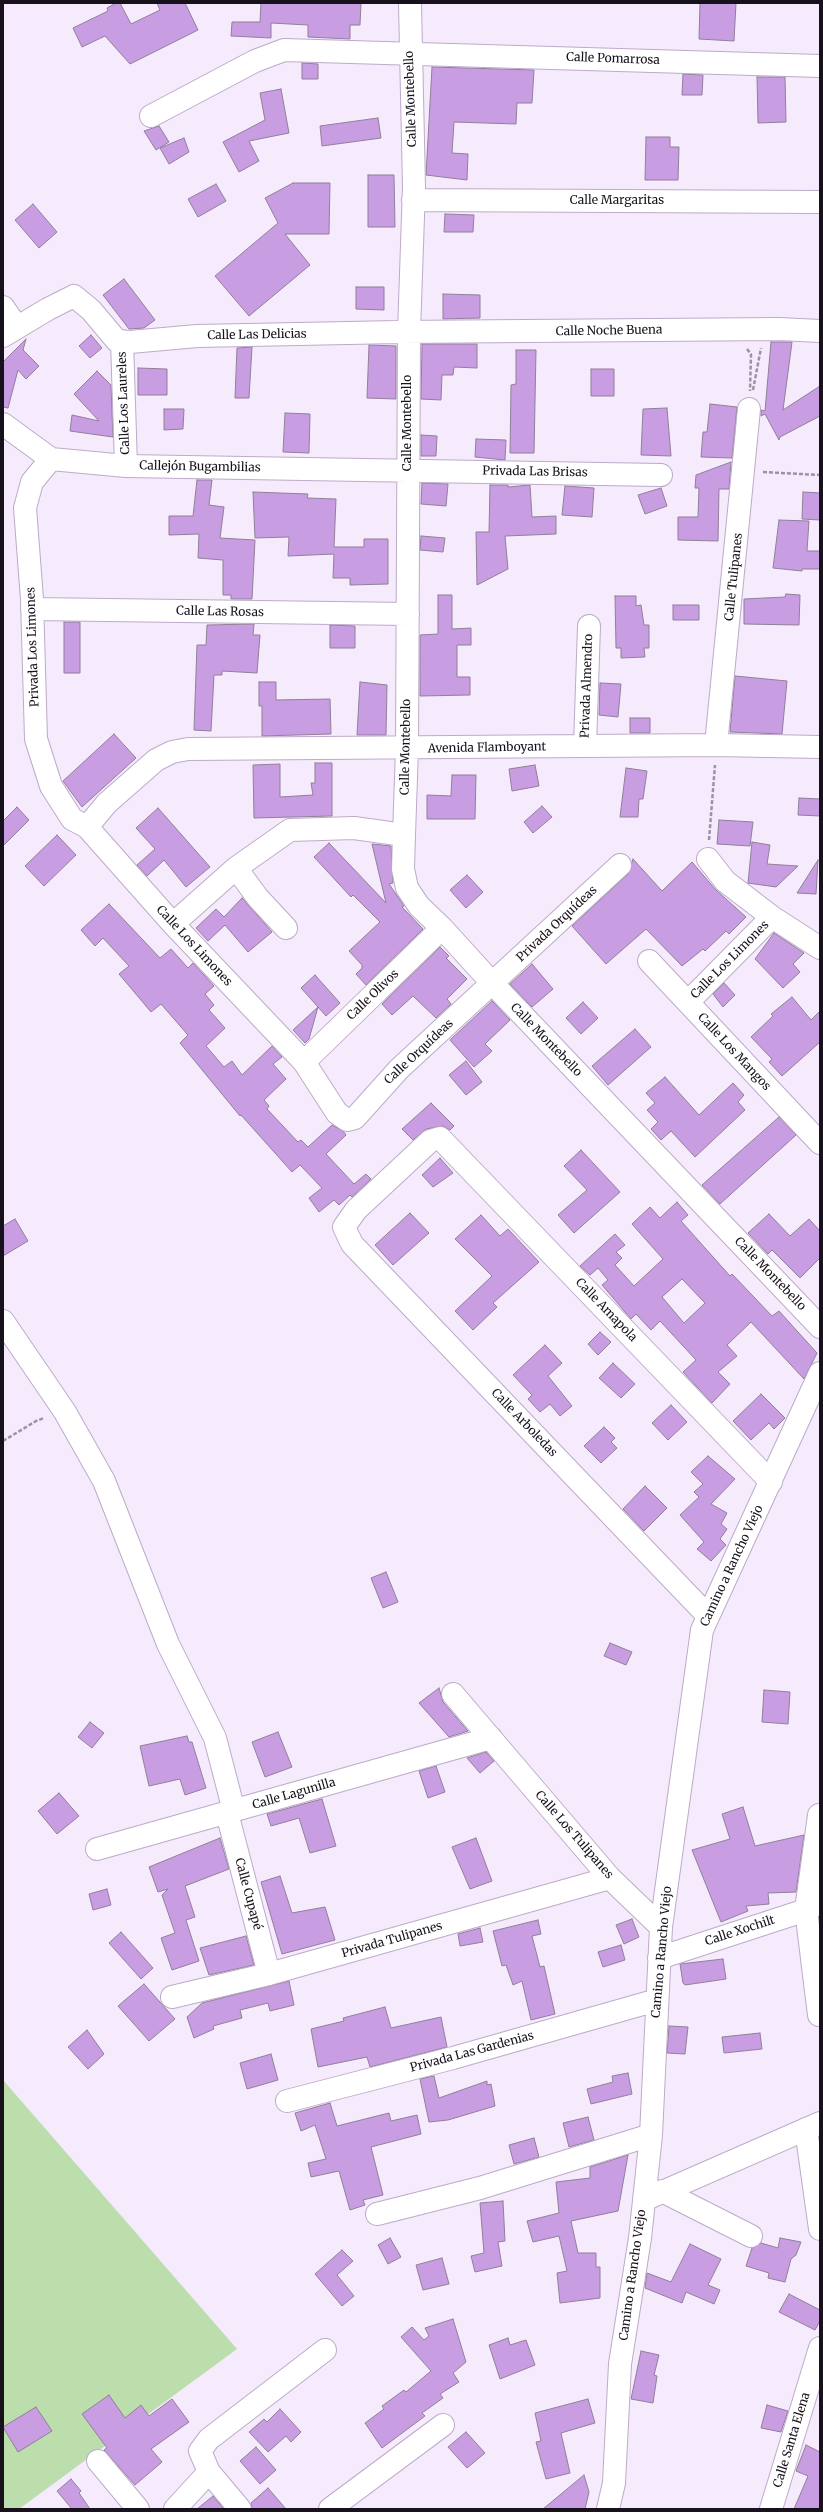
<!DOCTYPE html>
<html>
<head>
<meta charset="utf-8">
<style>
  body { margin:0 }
  #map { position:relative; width:823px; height:2512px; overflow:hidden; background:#f6eafd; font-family:Merriweather,serif }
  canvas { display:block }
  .frame { position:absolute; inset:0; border:4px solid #17111b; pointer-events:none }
</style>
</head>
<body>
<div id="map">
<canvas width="823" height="2512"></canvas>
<div class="frame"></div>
</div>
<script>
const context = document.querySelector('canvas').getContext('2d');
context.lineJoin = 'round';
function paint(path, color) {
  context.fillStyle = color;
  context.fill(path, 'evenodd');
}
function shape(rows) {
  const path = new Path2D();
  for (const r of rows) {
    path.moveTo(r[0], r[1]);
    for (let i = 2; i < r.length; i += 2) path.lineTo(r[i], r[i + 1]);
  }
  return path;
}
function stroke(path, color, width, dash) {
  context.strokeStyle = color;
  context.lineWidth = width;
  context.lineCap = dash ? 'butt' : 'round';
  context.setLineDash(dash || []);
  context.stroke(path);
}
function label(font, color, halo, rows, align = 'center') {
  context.font = font + ' Merriweather,serif';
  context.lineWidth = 3;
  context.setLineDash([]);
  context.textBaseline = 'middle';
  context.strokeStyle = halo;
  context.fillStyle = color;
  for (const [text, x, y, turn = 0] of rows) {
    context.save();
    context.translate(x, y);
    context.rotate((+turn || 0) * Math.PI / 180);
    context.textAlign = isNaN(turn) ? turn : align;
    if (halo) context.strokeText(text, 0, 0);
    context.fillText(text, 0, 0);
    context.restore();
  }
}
const green = shape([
  [3,2080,237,2349,19,2509,3,2509]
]);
const building = shape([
  [116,3,120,3,131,24,160,10,157,3,185,3,198,30,130,64,105,36,82,47,73,28,108,11,107,8,116,3],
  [261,3,361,3,360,25,350,25,350,39,308,37,308,25,271,23,271,38,231,36,232,22,260,22,261,3],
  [700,3,736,3,734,41,699,39,700,3],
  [302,63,318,64,318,79,302,79,302,63],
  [432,67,534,70,532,103,517,103,516,124,454,122,452,153,468,154,467,180,426,175,432,67],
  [683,74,703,75,702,95,682,95,683,74],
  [757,77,785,77,786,122,758,123,757,77],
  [281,89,289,133,249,141,259,161,239,172,223,142,265,120,260,93,281,89],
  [378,118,381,138,322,146,320,126,378,118],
  [159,126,169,142,156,150,144,131,159,126],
  [646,137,670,137,670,147,679,147,678,180,645,180,646,137],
  [184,138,189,152,169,164,160,148,184,138],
  [368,175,394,175,395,227,368,227,368,175],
  [293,183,330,183,329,234,285,234,310,265,249,316,215,276,278,223,265,198,293,183],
  [216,184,226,201,198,217,188,199,216,184],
  [33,204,57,232,39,248,15,220,33,204],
  [445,214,474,215,473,232,444,232,445,214],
  [124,279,155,320,144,328,129,329,103,295,124,279],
  [356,287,384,287,384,310,356,309,356,287],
  [443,294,480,295,480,318,443,319,443,294],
  [91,335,102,348,90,358,79,346,91,335],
  [26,339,23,350,39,366,26,379,18,370,8,408,3,407,3,362,26,339],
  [771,342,792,342,783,410,820,386,820,416,780,437,779,440,765,414,761,416,761,410,765,411,771,342],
  [422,344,477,344,477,368,454,367,453,375,442,375,441,400,421,399,422,344],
  [369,345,396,346,396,399,367,398,369,345],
  [252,347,249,398,235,398,237,348,252,347],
  [516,350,536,350,534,453,510,453,511,385,516,384,516,350],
  [138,368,167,369,167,395,138,395,138,368],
  [591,369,614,369,614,396,591,396,591,369],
  [97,371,111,385,113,437,70,431,72,415,99,421,74,394,97,371],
  [710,404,737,407,732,458,701,457,703,432,707,432,710,404],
  [667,408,671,456,641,455,643,409,667,408],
  [164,409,184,409,183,429,164,430,164,409],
  [285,413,310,414,309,453,283,452,285,413],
  [421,435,437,436,436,456,421,456,421,435],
  [476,439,506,440,505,460,475,457,476,439],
  [731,462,729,489,719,489,718,541,678,540,678,517,698,517,699,488,695,488,696,475,731,462],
  [197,480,212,480,209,505,224,507,220,538,255,540,252,599,231,599,231,595,223,595,223,560,198,558,199,534,169,535,169,516,193,516,197,480],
  [422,483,448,484,446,506,421,504,422,483],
  [490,485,508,485,508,487,530,485,532,517,556,516,556,534,505,536,508,569,477,585,476,532,489,532,490,485],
  [565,486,594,488,592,517,562,515,565,486],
  [661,488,667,506,645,514,638,495,661,488],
  [253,492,308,494,307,498,336,499,334,547,364,547,364,539,388,539,388,584,350,585,350,578,333,578,334,554,288,556,289,537,255,538,253,492],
  [803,492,820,493,820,520,802,519,803,492],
  [779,520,809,521,807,551,820,551,820,569,802,569,802,571,773,568,779,520],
  [421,536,445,538,443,552,420,550,421,536],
  [786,594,800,595,799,625,744,624,744,599,785,597,786,594],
  [438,595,452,595,452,629,471,628,471,645,457,645,457,677,470,677,470,695,420,696,420,635,438,634,438,595],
  [615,596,636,596,636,606,641,605,644,625,649,625,649,648,644,648,645,657,621,658,621,648,616,648,615,596],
  [673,605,699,605,699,620,673,620,673,605],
  [64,622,80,622,80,673,64,673,64,622],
  [254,624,253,635,260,635,257,673,222,671,222,675,214,675,211,731,194,730,197,645,206,645,207,625,254,624],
  [330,625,355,626,355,648,330,648,330,625],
  [735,676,787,681,782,734,730,732,735,676],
  [259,682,276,682,276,700,330,699,331,734,262,736,262,706,259,706,259,682],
  [360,682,387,685,386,735,357,735,360,682],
  [600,683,621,684,618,717,599,715,600,683],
  [630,718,650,718,650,733,630,733,630,718],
  [114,734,136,758,82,807,63,781,114,734],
  [315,763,332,763,332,816,254,818,253,765,280,764,280,797,313,795,311,783,315,783,315,763],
  [535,765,539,786,512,791,509,769,535,765],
  [626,768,647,771,643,799,639,799,638,817,620,817,626,768],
  [452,775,476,775,475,819,427,819,427,795,451,796,452,775],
  [799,798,820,799,820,816,798,815,799,798],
  [542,806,552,817,533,833,524,822,542,806],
  [17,807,29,820,3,846,3,821,17,807],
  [158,808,210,867,186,887,164,860,147,876,137,865,155,849,136,828,158,808],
  [719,820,753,822,750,846,717,844,719,820],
  [57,835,76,855,44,886,25,866,57,835],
  [752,842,770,845,767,864,798,866,776,887,748,883,752,842],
  [329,843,386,903,372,844,391,846,393,883,389,884,404,906,402,907,423,929,366,985,356,974,362,968,362,965,349,951,380,922,353,895,351,897,314,857,329,843],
  [633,859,662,891,692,862,715,889,746,917,729,934,726,931,705,951,703,949,682,966,646,929,606,964,572,926,628,874,633,859],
  [818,860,816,894,797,893,818,860],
  [467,875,483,892,466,908,450,890,467,875],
  [242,898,272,932,248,952,225,925,208,941,196,928,216,909,224,917,242,898],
  [109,904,160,958,171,949,188,968,193,963,214,986,205,994,214,1005,209,1010,225,1028,206,1046,224,1067,232,1061,242,1075,272,1046,282,1057,273,1064,286,1079,264,1100,269,1106,267,1109,298,1142,301,1140,308,1147,332,1125,343,1131,346,1135,326,1154,354,1184,366,1174,371,1179,352,1197,350,1195,339,1205,334,1200,319,1212,309,1198,322,1188,300,1165,292,1172,241,1115,240,1116,180,1043,188,1035,161,1004,151,1012,119,974,129,966,103,938,95,946,81,930,109,904],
  [774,933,804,953,793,964,800,972,783,988,755,959,774,933],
  [440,947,449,956,446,958,467,979,447,999,451,1004,436,1018,413,996,392,1015,382,1004,440,947],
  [532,964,553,989,532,1007,510,984,532,964],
  [315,975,340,1003,326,1016,318,1007,309,1039,305,1043,293,1030,318,1007,301,988,315,975],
  [724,983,735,995,723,1007,713,994,724,983],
  [792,997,811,1020,820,1011,820,1042,782,1076,769,1062,772,1059,751,1037,773,1016,771,1014,792,997],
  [492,1001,510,1020,485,1044,492,1051,474,1067,450,1040,492,1001],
  [583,1002,598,1018,581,1034,566,1018,583,1002],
  [635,1029,651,1047,608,1085,592,1066,635,1029],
  [466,1061,482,1082,466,1095,449,1075,466,1061],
  [665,1077,699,1115,733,1083,744,1095,738,1102,745,1110,695,1157,671,1131,661,1140,651,1129,658,1122,647,1110,655,1103,646,1093,665,1077],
  [431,1103,454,1126,450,1130,443,1126,426,1129,413,1140,402,1129,431,1103],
  [779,1117,796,1135,720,1204,702,1185,779,1117],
  [581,1150,620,1192,574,1233,558,1215,587,1190,564,1166,581,1150],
  [440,1158,453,1173,433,1187,422,1175,440,1158],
  [677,1202,688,1215,681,1221,730,1276,732,1274,772,1316,779,1311,817,1353,804,1379,751,1322,727,1345,737,1356,718,1372,730,1384,712,1403,683,1372,696,1360,660,1321,651,1330,636,1314,631,1319,602,1285,608,1280,598,1268,590,1275,580,1266,615,1234,625,1245,616,1252,622,1258,615,1265,634,1286,663,1259,632,1224,650,1207,660,1218,677,1202],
  [682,1279,705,1303,684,1323,662,1297,682,1279],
  [410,1213,429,1233,393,1265,375,1245,410,1213],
  [769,1214,790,1236,809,1219,820,1231,820,1258,800,1278,772,1250,768,1254,748,1233,769,1214],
  [481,1215,500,1236,508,1229,539,1262,493,1303,497,1307,473,1330,455,1311,492,1276,455,1239,481,1215],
  [15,1219,28,1241,3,1256,3,1226,15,1219],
  [600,1332,611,1342,598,1355,588,1344,600,1332],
  [545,1345,562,1363,548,1376,572,1406,560,1416,550,1404,540,1412,528,1399,532,1395,513,1375,545,1345],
  [613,1363,635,1384,621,1398,599,1378,613,1363],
  [761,1394,785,1418,774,1429,769,1423,751,1440,733,1421,761,1394],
  [671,1405,687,1422,668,1440,652,1423,671,1405],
  [604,1427,615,1438,611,1442,617,1448,601,1463,584,1446,604,1427],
  [708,1456,735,1479,711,1504,727,1513,721,1524,727,1529,720,1539,726,1545,711,1561,697,1549,704,1542,680,1515,699,1497,694,1492,703,1484,691,1472,708,1456],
  [645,1486,667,1508,644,1531,623,1509,645,1486],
  [386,1572,398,1602,383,1608,371,1578,386,1572],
  [610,1643,632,1652,626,1665,604,1656,610,1643],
  [439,1688,443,1702,468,1731,449,1737,419,1703,439,1688],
  [764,1690,790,1692,788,1724,762,1722,764,1690],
  [90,1722,104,1733,92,1748,78,1737,90,1722],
  [278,1732,292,1767,265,1777,252,1742,278,1732],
  [187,1736,189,1742,192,1742,206,1788,185,1795,180,1779,149,1786,140,1746,187,1736],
  [486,1752,494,1761,480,1773,467,1758,486,1752],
  [436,1766,445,1792,428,1798,419,1771,436,1766],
  [59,1793,79,1816,57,1834,38,1811,59,1793],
  [322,1799,336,1846,310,1853,299,1818,271,1826,267,1814,322,1799],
  [743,1807,755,1846,804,1835,796,1892,768,1893,769,1904,746,1906,748,1911,721,1922,692,1850,730,1839,722,1814,743,1807],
  [220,1838,229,1869,185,1886,195,1917,186,1920,199,1961,172,1970,161,1938,175,1933,162,1895,168,1889,158,1892,149,1867,220,1838],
  [476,1838,492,1881,470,1889,452,1847,476,1838],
  [280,1876,292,1913,325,1907,335,1940,282,1954,261,1882,280,1876],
  [107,1889,111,1905,93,1910,89,1894,107,1889],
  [632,1919,639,1937,624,1944,616,1925,632,1919],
  [538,1920,541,1934,532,1936,540,1967,544,1966,555,2014,531,2020,522,1981,513,1985,506,1965,502,1966,493,1931,538,1920],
  [480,1928,483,1942,460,1946,458,1934,480,1928],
  [121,1932,153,1968,141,1979,109,1943,121,1932],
  [246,1936,254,1965,209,1975,200,1948,246,1936],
  [621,1945,625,1960,603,1967,598,1952,621,1945],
  [723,1959,726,1979,685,1985,683,1983,680,1964,723,1959],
  [289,1981,294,2005,270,2011,268,2003,240,2010,242,2018,213,2026,214,2029,194,2038,187,2017,202,2003,289,1981],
  [144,1984,175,2019,149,2041,118,2006,144,1984],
  [385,2007,391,2028,441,2017,447,2047,370,2067,367,2057,318,2067,311,2029,344,2021,343,2018,385,2007],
  [669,2026,688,2027,685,2054,667,2053,669,2026],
  [87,2030,104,2054,88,2069,68,2047,87,2030],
  [760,2033,762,2049,724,2053,722,2037,760,2033],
  [271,2054,278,2080,247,2089,240,2063,271,2054],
  [628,2073,632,2094,591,2104,587,2089,613,2082,612,2076,628,2073],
  [434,2076,439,2098,487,2081,487,2085,491,2084,495,2106,448,2120,429,2122,420,2079,434,2076],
  [330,2103,337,2126,389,2113,391,2121,417,2115,421,2134,371,2147,383,2195,363,2200,365,2205,350,2210,339,2171,311,2177,308,2163,326,2159,315,2125,301,2131,295,2113,330,2103],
  [588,2117,594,2140,569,2147,563,2123,588,2117],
  [534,2138,539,2157,514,2164,509,2145,534,2138],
  [628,2155,618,2211,571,2221,578,2253,596,2253,596,2267,600,2267,600,2298,560,2303,557,2273,567,2271,559,2236,533,2242,527,2221,559,2213,556,2182,590,2178,590,2167,628,2155],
  [503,2201,505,2241,498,2242,502,2266,475,2272,471,2256,484,2253,480,2203,503,2201],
  [390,2238,401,2257,388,2264,378,2245,390,2238],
  [780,2238,801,2242,796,2255,791,2259,785,2282,768,2278,769,2273,746,2266,752,2248,761,2243,778,2248,780,2238],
  [690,2244,721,2259,708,2285,720,2290,714,2304,686,2292,682,2303,645,2288,647,2273,671,2282,690,2244],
  [342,2250,353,2261,337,2275,354,2296,342,2306,315,2274,342,2250],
  [442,2258,449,2284,423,2290,416,2265,442,2258],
  [789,2294,820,2310,820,2321,815,2330,779,2312,789,2294],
  [453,2319,466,2362,453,2373,459,2382,440,2394,443,2398,422,2413,425,2416,382,2448,365,2423,384,2409,382,2406,404,2390,406,2392,431,2371,401,2337,412,2327,424,2340,429,2336,425,2328,453,2319],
  [508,2338,510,2345,526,2340,535,2365,500,2379,489,2345,508,2338],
  [641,2351,659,2355,654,2375,657,2376,653,2403,631,2399,641,2351],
  [109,2395,125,2418,141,2405,149,2416,172,2399,189,2422,151,2449,162,2462,135,2485,104,2450,107,2448,82,2414,109,2395],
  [588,2399,595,2423,561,2433,570,2473,546,2479,536,2442,541,2441,535,2413,588,2399],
  [767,2405,788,2411,781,2432,761,2428,767,2405],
  [36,2407,52,2431,18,2452,3,2427,36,2407],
  [280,2409,301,2432,291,2442,286,2436,268,2452,249,2432,264,2419,267,2422,280,2409],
  [466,2432,485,2453,467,2468,448,2447,466,2432],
  [806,2445,820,2452,820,2509,794,2509,808,2476,796,2471,806,2445],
  [256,2447,276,2470,260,2484,240,2461,256,2447],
  [584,2475,589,2492,585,2509,543,2509,584,2475],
  [71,2479,81,2491,79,2493,90,2509,72,2509,57,2491,71,2479],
  [268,2488,286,2509,252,2509,251,2503,268,2488],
  [213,2496,224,2509,197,2509,213,2496]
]);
const path = shape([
  [747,349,751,354,750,391],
  [753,390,761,348],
  [763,472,820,475],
  [709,840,715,765],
  [3,1441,36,1421,44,1418]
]);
const minor = shape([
  [410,3,414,187,409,332,407,749,404,835,403,869,407,888,419,906,442,928,493,984,820,1327],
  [151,116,255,61,284,50,820,66],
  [413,200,820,202],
  [3,307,17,327],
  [3,336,48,309,74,296,91,310,117,341,130,342,197,336,398,332,779,329,820,331],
  [122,341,126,466],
  [3,424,51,459,126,466,661,475],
  [51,459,32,482,25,508,32,599,36,739,51,786,72,819,87,827,173,924,304,1062,337,1113,347,1120,355,1118,399,1069,620,865],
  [32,609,408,614],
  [716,745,749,409],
  [585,746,589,626],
  [87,827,107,803,156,760,172,752,188,749,716,745,820,747],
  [708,859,725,881,772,917,820,948],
  [236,868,258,898,286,928],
  [173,924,236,868,290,830,354,828,404,835],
  [649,961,820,1143],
  [688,1002,772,917],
  [304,1062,442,928],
  [3,1321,65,1412,104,1481,168,1644,215,1738,234,1811],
  [708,1616,352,1244,344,1227,356,1210,430,1141,440,1138,771,1482],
  [453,1694,610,1878,661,1927],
  [227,1813,269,1974],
  [819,1815,806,1910,819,2015],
  [97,1849,491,1738],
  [659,1958,806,1910,819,1903],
  [172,1997,269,1974,610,1878],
  [287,2101,453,2058,657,2000],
  [806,2129,820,2229],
  [662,2191,751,2236],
  [644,2200,820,2123],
  [377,2214,480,2188,651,2135],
  [98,2461,138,2509],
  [175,2509,209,2472],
  [240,2509,209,2472,200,2451,209,2439,325,2350],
  [330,2509,443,2425],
  [608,2509,614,2483,620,2364,640,2238,651,2135,661,1927,702,1630,820,1373],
  [771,2509,820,2348]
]);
const streetNames = [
  ["Calle Pomarrosa",613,59,2],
  ["Calle Montebello",411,99,-92],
  ["Calle Margaritas",617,201],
  ["Calle Noche Buena",609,331,-1],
  ["Calle Las Delicias",257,335,-1],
  ["Calle Los Laureles",124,403,-92],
  ["Calle Montebello",408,423,-90],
  ["Callejón Bugambilias",200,467,1],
  ["Privada Las Brisas",535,472,1],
  ["Calle Tulipanes",734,577,-84],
  ["Calle Las Rosas",220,612,1],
  ["Privada Los Limones",33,647,-92],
  ["Privada Almendro",587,686,-88],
  ["Calle Montebello",406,747,-89],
  ["Avenida Flamboyant",487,748,-1],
  ["Privada Orquídeas",557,924,-43],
  ["Calle Los Limones",194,946,47],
  ["Calle Los Limones",730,960,-45],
  ["Calle Olivos",373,995,-44],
  ["Calle Montebello",546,1040,46],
  ["Calle Orquídeas",419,1052,-43],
  ["Calle Los Mangos",734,1052,47],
  ["Calle Montebello",770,1274,46],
  ["Calle Amapola",606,1310,46],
  ["Calle Arboledas",524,1423,46],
  ["Camino a Rancho Viejo",732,1566,-65],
  ["Calle Lagunilla",294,1794,-16],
  ["Calle Los Tulipanes",574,1835,49],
  ["Calle Cupapé",248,1894,75],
  ["Calle Xochilt",740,1931,-18],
  ["Privada Tulipanes",392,1940,-16],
  ["Camino a Rancho Viejo",662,1952,-85],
  ["Privada Las Gardenias",472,2052,-15],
  ["Camino a Rancho Viejo",633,2275,-82],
  ["Calle Santa Elena",792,2440,-73]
];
paint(green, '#bbdeac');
paint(building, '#c89de2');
stroke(building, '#907f9a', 1);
stroke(minor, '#bdabc9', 24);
stroke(path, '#9c93a2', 2.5, [4, 2]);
stroke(minor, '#fff', 22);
label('12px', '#17111b', '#fff', streetNames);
</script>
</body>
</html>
